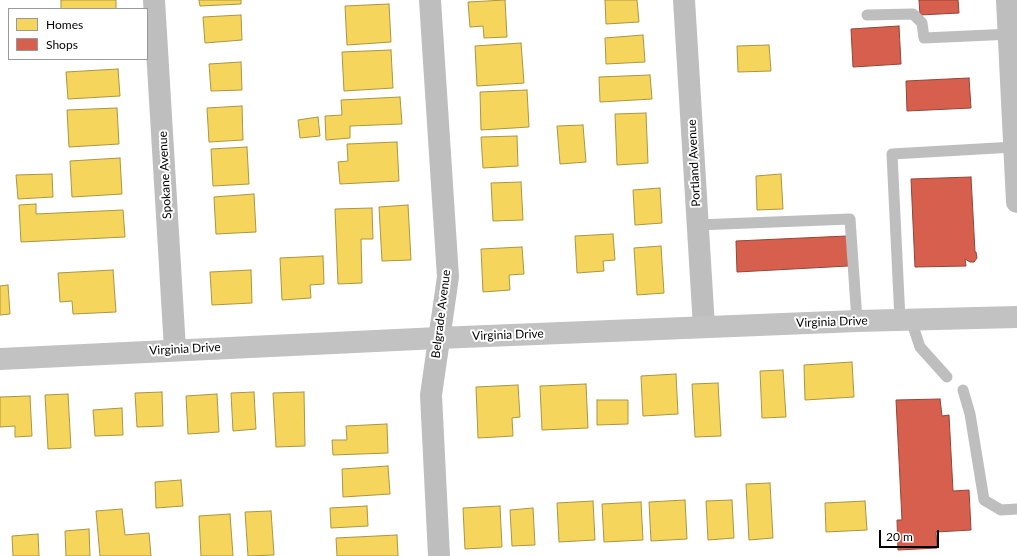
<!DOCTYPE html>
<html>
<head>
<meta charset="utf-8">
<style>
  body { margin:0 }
  #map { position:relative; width:1017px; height:556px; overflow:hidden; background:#fff; font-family:Lato,sans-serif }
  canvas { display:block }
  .legend { position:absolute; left:8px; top:8px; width:140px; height:52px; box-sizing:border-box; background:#fff; border:1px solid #999; margin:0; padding:5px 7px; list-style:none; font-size:12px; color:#000 }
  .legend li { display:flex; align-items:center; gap:8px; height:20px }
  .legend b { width:20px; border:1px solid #999 }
  .scale { position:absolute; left:879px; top:530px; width:60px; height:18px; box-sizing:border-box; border:2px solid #000; border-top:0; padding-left:5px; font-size:12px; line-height:14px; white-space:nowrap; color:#000; -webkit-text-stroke:3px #fff; paint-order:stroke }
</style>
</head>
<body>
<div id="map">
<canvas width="1017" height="556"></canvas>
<ul class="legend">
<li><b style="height:11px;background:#f6d55c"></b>Homes</li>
<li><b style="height:11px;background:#d6604d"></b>Shops</li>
</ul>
<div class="scale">20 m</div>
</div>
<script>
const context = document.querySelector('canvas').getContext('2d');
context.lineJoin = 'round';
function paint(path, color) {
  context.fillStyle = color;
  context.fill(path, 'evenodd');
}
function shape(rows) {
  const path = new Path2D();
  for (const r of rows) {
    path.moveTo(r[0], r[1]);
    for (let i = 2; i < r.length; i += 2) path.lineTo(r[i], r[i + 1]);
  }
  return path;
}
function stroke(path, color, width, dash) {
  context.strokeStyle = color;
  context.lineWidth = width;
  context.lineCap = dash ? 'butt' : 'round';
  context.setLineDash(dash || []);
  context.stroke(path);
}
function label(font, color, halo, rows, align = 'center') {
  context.font = font + ' Lato,sans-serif';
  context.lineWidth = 4;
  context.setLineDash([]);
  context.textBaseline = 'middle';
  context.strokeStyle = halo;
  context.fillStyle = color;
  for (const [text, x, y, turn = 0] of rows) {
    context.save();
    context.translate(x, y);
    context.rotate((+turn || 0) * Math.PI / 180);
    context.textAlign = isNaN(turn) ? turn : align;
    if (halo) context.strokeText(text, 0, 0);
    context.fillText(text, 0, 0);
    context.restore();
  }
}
const homes = shape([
  [61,0,116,0,116,9,61,9,61,0],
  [199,0,241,0,241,4,200,6,199,0],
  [505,0,507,37,484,38,483,26,470,27,468,2,505,0],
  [605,0,637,0,639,22,606,24,605,0],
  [389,4,391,42,347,45,345,6,389,4],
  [241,15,242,40,205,43,203,17,241,15],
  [643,35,645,62,606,64,605,38,643,35],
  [521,43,524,83,477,86,475,46,521,43],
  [769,45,771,71,738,72,737,46,769,45],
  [391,50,393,88,344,91,342,52,391,50],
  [241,62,242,90,211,91,209,64,241,62],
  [118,69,120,96,68,99,66,72,118,69],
  [650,75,652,99,600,102,599,77,650,75],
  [527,90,529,127,481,130,480,92,527,90],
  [400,97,402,124,350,126,350,138,326,140,325,116,342,115,341,100,400,97],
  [242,106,243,140,209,142,207,108,242,106],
  [117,108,119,144,69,147,67,110,117,108],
  [646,113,648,163,617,165,615,114,646,113],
  [318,117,320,136,300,138,298,120,318,117],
  [583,125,586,162,560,164,557,126,583,125],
  [517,136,518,166,483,168,481,137,517,136],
  [397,142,399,181,340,184,338,162,348,161,347,144,397,142],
  [247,147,249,184,213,186,211,149,247,147],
  [120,158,122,194,72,197,70,161,120,158],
  [52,174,53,197,18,199,16,175,52,174],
  [781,174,783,209,757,210,756,176,781,174],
  [521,182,523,220,493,221,491,183,521,182],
  [660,188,662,223,635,225,633,190,660,188],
  [254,194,256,232,216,234,214,197,254,194],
  [36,204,36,214,123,210,125,237,21,242,19,205,36,204],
  [408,205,411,260,382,261,379,207,408,205],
  [372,208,373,239,361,239,362,283,338,284,335,209,372,208],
  [613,234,615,260,603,261,604,271,577,273,575,236,613,234],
  [661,246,664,293,637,295,634,248,661,246],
  [522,247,524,274,509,275,510,290,483,292,481,249,522,247],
  [323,256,324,284,310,285,311,298,282,300,280,258,323,256],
  [113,270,116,312,73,314,72,301,60,302,58,273,113,270],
  [251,270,252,303,212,305,210,272,251,270],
  [8,285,10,314,0,315,0,286,8,285],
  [852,362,854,397,805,400,804,365,852,362],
  [783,370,786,417,762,418,760,371,783,370],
  [676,374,678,414,643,416,641,376,676,374],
  [718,383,721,436,695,437,692,384,718,383],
  [586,384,588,428,542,430,540,386,586,384],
  [518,385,520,417,512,418,513,436,478,438,476,387,518,385],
  [162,392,163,426,137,427,135,393,162,392],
  [254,392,256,429,233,431,231,393,254,392],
  [304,392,305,446,276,447,273,393,304,392],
  [68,394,71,448,48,449,45,395,68,394],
  [217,394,219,432,188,434,186,396,217,394],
  [30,396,32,436,15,437,15,426,0,427,0,397,30,396],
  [597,400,628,400,628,424,597,425,597,400],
  [122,408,123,435,95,436,93,410,122,408],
  [387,424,388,453,333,455,332,440,347,440,346,426,387,424],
  [388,466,390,494,343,497,342,469,388,466],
  [181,480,183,506,156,508,155,482,181,480],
  [770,483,773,538,749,540,746,484,770,483],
  [685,500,687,539,651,541,649,502,685,500],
  [732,500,734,538,708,540,706,501,732,500],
  [593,501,595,540,559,542,557,503,593,501],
  [865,501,867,530,826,532,825,503,865,501],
  [641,502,643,540,604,542,602,504,641,502],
  [367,506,368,526,331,528,330,508,367,506],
  [500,506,502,547,465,549,463,508,500,506],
  [533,508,535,545,512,546,510,510,533,508],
  [122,509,125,535,149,533,151,556,100,556,96,511,122,509],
  [271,511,274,555,248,556,245,512,271,511],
  [230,514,233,556,201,556,199,516,230,514],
  [89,529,90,556,66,556,65,531,89,529],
  [38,534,39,556,13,556,12,536,38,534],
  [397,535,398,556,337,556,336,538,397,535]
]);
const shops = shape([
  [919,0,958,0,959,13,920,15,919,0],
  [899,26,901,64,853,67,851,29,899,26],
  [969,78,971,108,907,111,906,81,969,78],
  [971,177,975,252,976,252,977,258,974,262,970,262,965,259,966,266,915,267,911,179,971,177],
  [847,236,848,266,737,272,736,241,847,236],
  [940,399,942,416,949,415,953,491,969,490,971,530,936,532,937,548,898,550,897,520,902,520,896,400,940,399]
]);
const lane = shape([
  [867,15,913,14,922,23,924,38,1012,34],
  [697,225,850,219,857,321],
  [900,320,892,154,1014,147],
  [911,320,920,347,947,377],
  [963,390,970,414,984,500,1001,510,1017,509]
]);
const street = shape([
  [154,0,175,349],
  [430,0,448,277,431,395,439,556],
  [684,0,704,327]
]);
const secondary = shape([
  [0,359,438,338,857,321,1017,317]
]);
const primary = shape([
  [1007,0,1017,202]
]);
const streetNames = [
  ["Portland Avenue",694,163,-93],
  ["Spokane Avenue",165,175,-93],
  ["Belgrade Avenue",441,314,-83],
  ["Virginia Drive",832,322,-2],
  ["Virginia Drive",508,335,-2],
  ["Virginia Drive",185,349,-3]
];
paint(homes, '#f6d55c');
stroke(homes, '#ac9540', 1);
paint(shops, '#d6604d');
stroke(shops, '#964336', 1);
stroke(lane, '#bebebe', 11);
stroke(street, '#bebebe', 22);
stroke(secondary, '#c2c2c2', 22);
stroke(primary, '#bebebe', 22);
label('12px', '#000', '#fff', streetNames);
</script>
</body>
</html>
